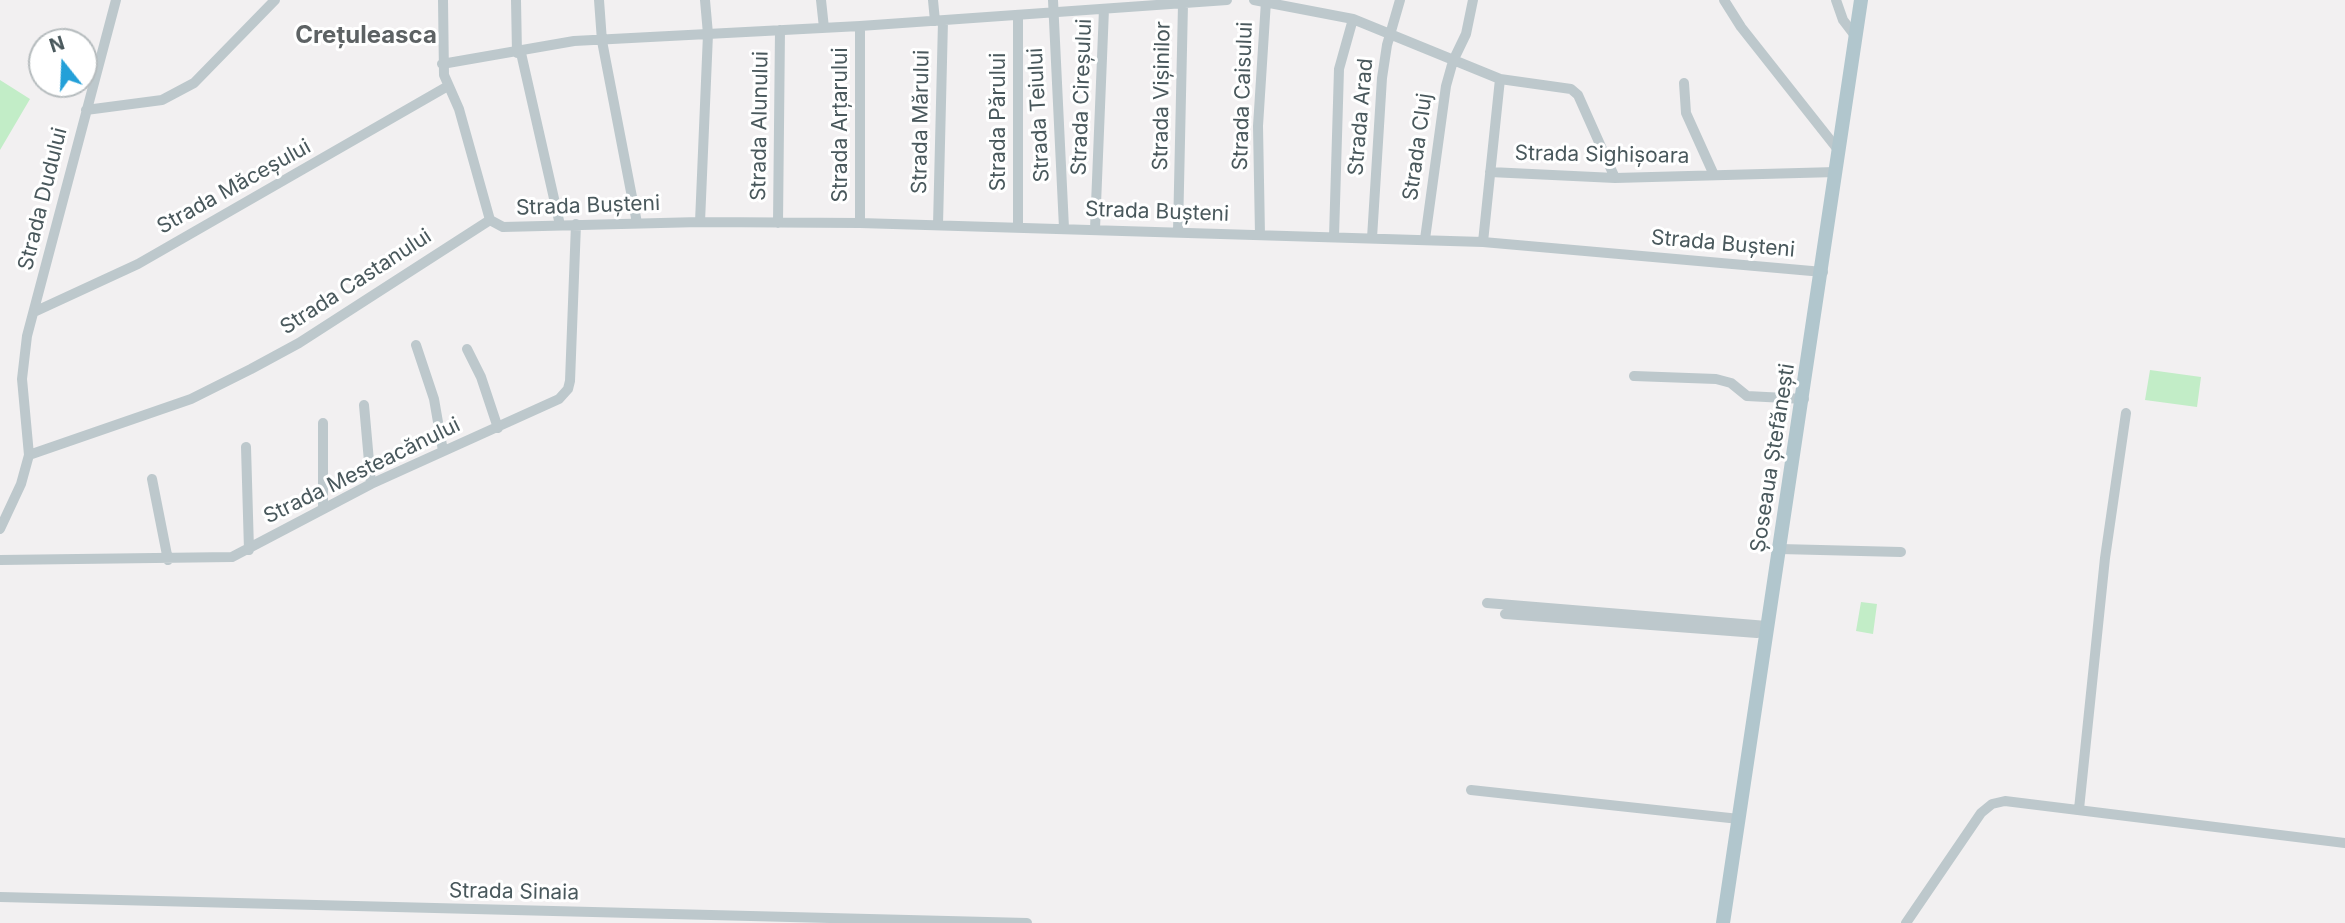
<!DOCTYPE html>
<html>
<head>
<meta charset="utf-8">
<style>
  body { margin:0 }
  #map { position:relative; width:2345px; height:923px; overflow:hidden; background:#f2f0f1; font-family:Inter,sans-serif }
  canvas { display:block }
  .north { position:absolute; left:28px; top:28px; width:70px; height:70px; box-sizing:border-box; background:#fff; border:2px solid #b6bcbe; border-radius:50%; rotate:342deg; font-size:19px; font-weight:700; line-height:28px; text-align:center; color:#49585c }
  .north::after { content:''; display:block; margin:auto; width:24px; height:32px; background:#24a0d8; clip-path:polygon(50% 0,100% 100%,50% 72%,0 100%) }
</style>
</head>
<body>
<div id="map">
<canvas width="2345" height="923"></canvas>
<div class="north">N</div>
</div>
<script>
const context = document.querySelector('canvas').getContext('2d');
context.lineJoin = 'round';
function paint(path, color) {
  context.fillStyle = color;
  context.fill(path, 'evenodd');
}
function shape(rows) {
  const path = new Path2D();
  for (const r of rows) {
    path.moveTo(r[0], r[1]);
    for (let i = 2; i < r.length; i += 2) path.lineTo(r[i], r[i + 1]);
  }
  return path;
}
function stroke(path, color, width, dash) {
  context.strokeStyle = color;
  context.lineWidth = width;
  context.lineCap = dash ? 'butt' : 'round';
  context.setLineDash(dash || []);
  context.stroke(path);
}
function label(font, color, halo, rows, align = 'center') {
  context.font = font + ' Inter,sans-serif';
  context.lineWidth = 6;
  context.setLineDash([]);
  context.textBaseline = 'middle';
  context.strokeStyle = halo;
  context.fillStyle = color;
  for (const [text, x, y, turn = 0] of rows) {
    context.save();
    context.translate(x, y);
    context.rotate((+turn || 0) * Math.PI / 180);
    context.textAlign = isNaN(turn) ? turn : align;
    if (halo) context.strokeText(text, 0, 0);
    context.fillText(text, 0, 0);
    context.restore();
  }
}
const green = shape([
  [0,80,30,99,0,150],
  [2150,370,2201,377,2197,407,2145,400],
  [1861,602,1877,604,1873,634,1856,631]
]);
const minor = shape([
  [443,0,444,75,459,109,490,220],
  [516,0,517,53],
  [599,0,602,41,637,223],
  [821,0,824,28],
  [933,0,935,21],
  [1053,0,1064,228],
  [1254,0,1353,19,1500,79,1571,89,1578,95,1615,178],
  [1724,0,1741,27,1839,151],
  [1836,0,1843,20,1856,37],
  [860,26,860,223],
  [521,53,560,225],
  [442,64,574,41,860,26,1227,0],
  [1684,83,1686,113,1714,175],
  [86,110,162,100,194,83,275,0],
  [1490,172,1615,178,1836,172],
  [490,220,503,227,700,222,860,223,1483,242,1823,272],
  [700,222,708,34,705,0],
  [778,223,780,30],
  [938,225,943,21],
  [1018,228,1018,15],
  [1095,229,1104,9],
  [1178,232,1183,4],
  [1260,235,1258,126,1266,1],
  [1334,237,1339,69,1353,19],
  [1372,238,1382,78,1387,45,1400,0],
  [1425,239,1446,86,1453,61,1466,34,1473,0],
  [1483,242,1500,79],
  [34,312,138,264,448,86],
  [416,345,434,399,443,451],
  [467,349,481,377,498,428],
  [1634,376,1716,379,1731,383,1747,396,1804,399],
  [364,405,371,484],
  [323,423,323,509],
  [246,447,249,550],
  [29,455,191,399,251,369,299,343,490,220],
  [152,479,168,560],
  [0,529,21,484,29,455,22,379,27,336,116,0],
  [1780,549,1901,552],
  [0,560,232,557,371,484,559,399,568,389,570,381,576,224],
  [1487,603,1767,626],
  [1505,614,1757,633],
  [1471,790,1739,819],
  [2079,809,2105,558,2126,413],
  [0,897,1027,923],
  [1906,923,1981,813,1992,804,2005,801,2345,843]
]);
const major = shape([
  [1723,923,1861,0]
]);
const streetNames = [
  ["Strada Vișinilor",1162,96,-89],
  ["Strada Caisului",1243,96,-88],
  ["Strada Cireșului",1082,97,-88],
  ["Strada Teiului",1039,115,-93],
  ["Strada Arad",1361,117,-85],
  ["Strada Mărului",921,122,-89],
  ["Strada Părului",999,122,-90],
  ["Strada Arțarului",841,125,-90],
  ["Strada Alunului",760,126,-89],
  ["Strada Cluj",1418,147,-82],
  ["Strada Sighișoara",1602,155,1],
  ["Strada Măceșului",234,187,-29],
  ["Strada Dudului",43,199,-76],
  ["Strada Bușteni",588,206,-2],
  ["Strada Bușteni",1157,212,2],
  ["Strada Bușteni",1723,244,5],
  ["Strada Castanului",356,282,-33],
  ["Șoseaua Ștefănești",1773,458,-81],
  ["Strada Mesteacănului",362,471,-26],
  ["Strada Sinaia",514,892,1]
];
const quarterNames = [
  ["Crețuleasca",366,36]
];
paint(green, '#c2edc7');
stroke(minor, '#bdc8cc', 10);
stroke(major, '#b1c6cd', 14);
label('21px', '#49585c', '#fff', streetNames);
label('bold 24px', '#5d6264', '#fff', quarterNames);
</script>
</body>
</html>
